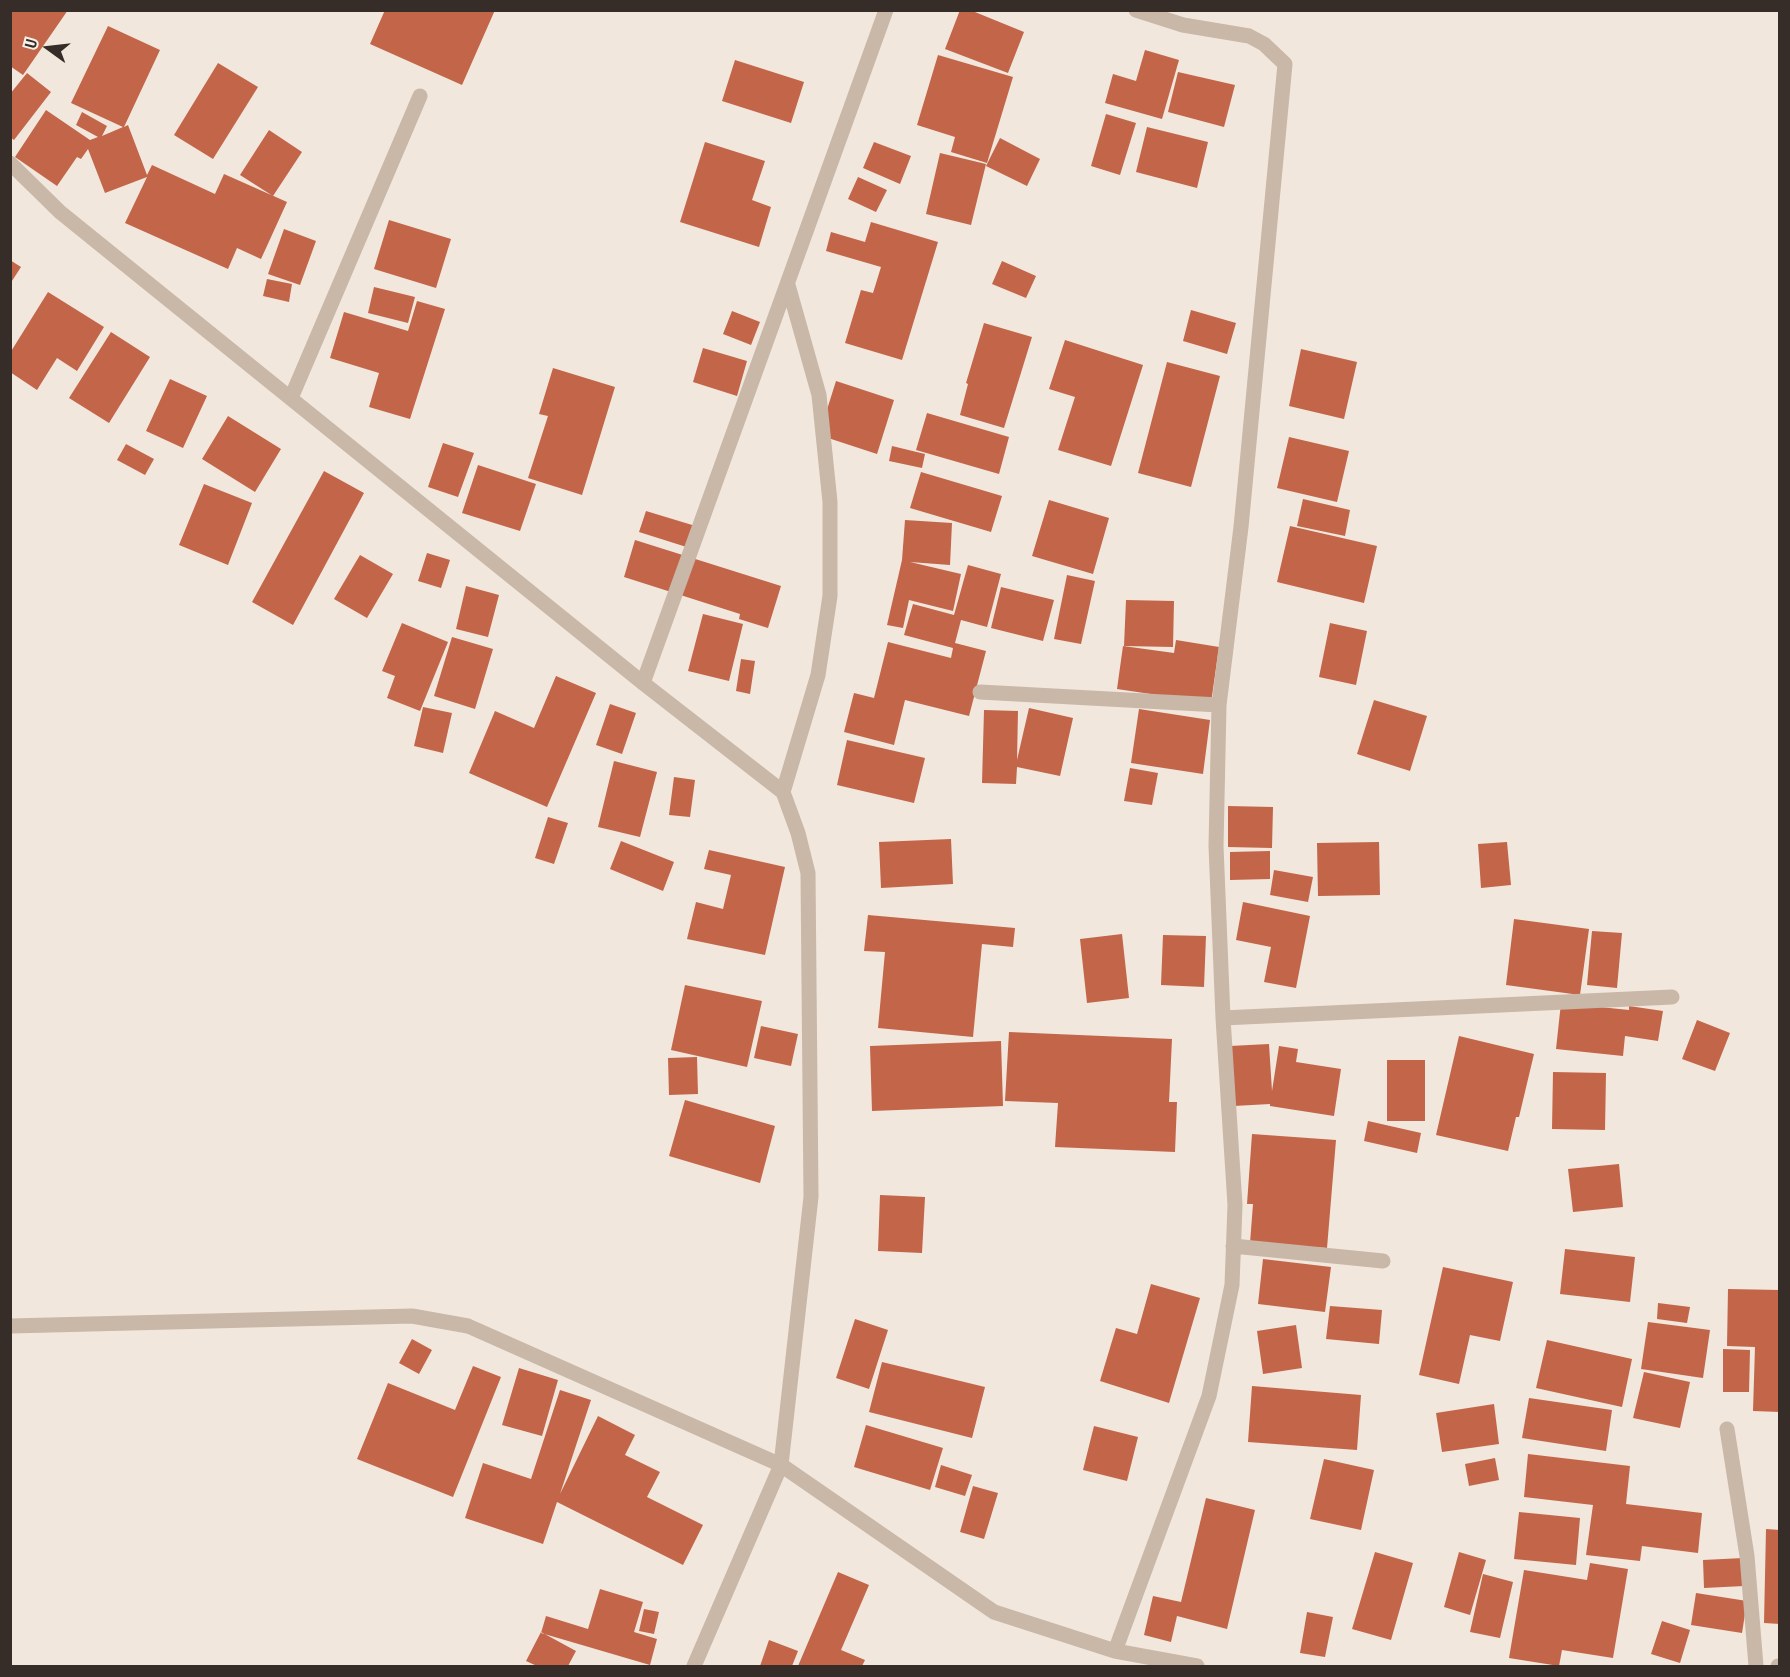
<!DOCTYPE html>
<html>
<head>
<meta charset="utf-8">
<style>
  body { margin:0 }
  #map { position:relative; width:1790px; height:1677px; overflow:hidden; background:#f1e7dc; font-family:"PT Sans Narrow",sans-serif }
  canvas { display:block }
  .frame { position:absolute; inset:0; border:12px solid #362c28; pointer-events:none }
  .north { position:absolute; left:18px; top:18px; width:60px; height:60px; -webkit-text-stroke:4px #f9f1e8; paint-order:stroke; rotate:285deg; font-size:16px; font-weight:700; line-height:24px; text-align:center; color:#362c28 }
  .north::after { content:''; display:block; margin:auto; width:21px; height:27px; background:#362c28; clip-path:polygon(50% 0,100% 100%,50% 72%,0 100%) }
</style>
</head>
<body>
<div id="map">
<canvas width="1790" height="1677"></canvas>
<div class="frame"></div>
<div class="north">U</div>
</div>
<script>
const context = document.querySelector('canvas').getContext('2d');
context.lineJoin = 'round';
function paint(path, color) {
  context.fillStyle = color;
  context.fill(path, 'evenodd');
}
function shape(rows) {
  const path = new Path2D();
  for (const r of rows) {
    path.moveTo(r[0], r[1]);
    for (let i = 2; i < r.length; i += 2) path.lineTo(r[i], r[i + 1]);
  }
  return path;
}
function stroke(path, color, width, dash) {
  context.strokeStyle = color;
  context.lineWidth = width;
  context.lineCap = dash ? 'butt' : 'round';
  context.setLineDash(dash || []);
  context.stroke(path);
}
const building = shape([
  [10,10,68,10,23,75,10,66],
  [385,10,495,10,462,85,370,44],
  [960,10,970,10,1024,32,1008,73,945,49],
  [108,26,160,50,124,127,128,125,147,175,152,165,215,194,224,174,287,202,261,259,237,248,228,269,125,223,147,177,105,193,88,149,81,159,77,157,57,186,15,157,46,110,90,140,98,137,76,125,82,112,107,126,102,136,123,127,71,103],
  [1145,50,1179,60,1162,119,1105,103,1113,74,1136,81],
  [938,55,1013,77,987,163,951,152,955,137,917,125],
  [735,60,804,82,791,123,722,101],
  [218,63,258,87,213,159,174,135],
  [1178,72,1235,85,1224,127,1168,112],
  [27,73,51,92,14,140,10,137,10,94],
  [1106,114,1136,123,1120,175,1091,166],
  [1147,127,1208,142,1197,188,1136,172],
  [269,130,302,152,273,196,240,175],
  [1000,138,1040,159,1027,186,986,166],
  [705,142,765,161,752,200,771,207,759,247,680,222],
  [874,142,911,156,900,184,863,168],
  [940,153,986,164,971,225,926,214],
  [858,177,887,190,876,212,848,199],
  [389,220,451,239,436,288,374,269],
  [871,222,938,242,902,360,845,343,861,290,873,293,881,267,826,251,831,232,865,242],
  [284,229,316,241,300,285,268,274],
  [10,260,21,267,10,284],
  [1002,261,1036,276,1026,298,992,284],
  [267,279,292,284,289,302,263,296],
  [374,287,415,297,408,323,368,313],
  [48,292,104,327,77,371,57,358,37,390,10,372,10,353],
  [417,301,445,309,410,419,369,407,379,373,330,358,344,312,408,331],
  [1191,310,1236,323,1227,354,1183,341],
  [732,311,760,322,751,345,723,334],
  [984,323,1032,337,1004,428,960,415,968,384,966,383],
  [111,332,150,357,109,423,69,398],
  [1065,340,1143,365,1111,466,1058,450,1075,397,1049,389],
  [703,348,747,361,737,396,693,382],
  [1301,349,1357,362,1344,419,1289,406],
  [1167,362,1220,376,1191,487,1138,473],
  [553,368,615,387,582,495,528,478,548,416,539,414],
  [170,379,207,396,183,448,146,431],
  [836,381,894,400,877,454,819,435],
  [927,413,1009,437,999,474,916,450],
  [228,416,281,449,255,492,202,459],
  [1289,437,1349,451,1337,502,1277,488],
  [443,443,474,453,458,497,428,487],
  [126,444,154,459,145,475,117,460],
  [892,446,925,454,922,468,889,461],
  [478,465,536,484,520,531,462,513],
  [324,471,364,493,293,625,252,602],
  [921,472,1002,496,991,532,910,508],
  [204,484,252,503,228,565,179,545],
  [1303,499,1350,510,1345,536,1297,526],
  [1049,500,1109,518,1093,574,1032,556],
  [646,511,702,528,696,550,639,532],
  [905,520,952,523,950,565,910,562,961,574,953,611,909,600,903,628,887,625,902,560],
  [1290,526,1377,546,1364,603,1277,582],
  [635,540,781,586,768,628,739,619,740,614,624,577],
  [427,553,450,560,441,588,418,581],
  [360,555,393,574,367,618,334,599],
  [968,565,1001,574,987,627,961,620,955,643,986,651,969,716,905,700,894,745,844,732,854,693,874,698,888,642,951,658,953,648,904,635,913,604,954,615],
  [1067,575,1095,581,1081,644,1054,639],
  [466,586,499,595,488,637,456,629],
  [1001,587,1054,600,1043,641,991,628],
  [1126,600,1174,601,1173,647,1124,646],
  [703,614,743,624,729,681,688,671],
  [402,623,448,642,420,711,387,698,395,676,382,671],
  [1330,623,1367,631,1356,685,1319,677],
  [452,637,493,649,475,709,434,696],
  [1176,640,1219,647,1211,703,1117,689,1123,646,1174,653],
  [741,659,755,661,750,694,736,691],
  [556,676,596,693,547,807,469,773,495,711,534,728],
  [1374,700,1427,716,1410,771,1357,754],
  [610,704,636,713,622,754,596,745],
  [423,707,452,713,443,753,414,746],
  [1029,708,1073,718,1060,776,1017,767,1016,784,982,783,984,710,1018,711,1017,760],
  [1139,709,1210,720,1203,774,1131,763],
  [847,740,925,758,914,803,837,785],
  [614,761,657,772,640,837,598,827],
  [1130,768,1158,773,1152,805,1124,801],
  [674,777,695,780,690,817,669,815],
  [1228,806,1273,807,1272,848,1228,847],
  [548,817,568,823,554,864,535,858],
  [951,839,953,884,881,888,879,842],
  [621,841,674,862,663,891,610,869],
  [1379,842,1380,895,1318,896,1317,843],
  [1507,842,1511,885,1481,888,1478,844],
  [709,850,785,867,765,955,687,939,696,902,723,909,731,875,704,869],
  [1270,851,1270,879,1230,880,1230,852],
  [1274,870,1313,877,1308,902,1270,895],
  [1243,902,1310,916,1296,988,1264,982,1271,947,1236,940],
  [868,915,1015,928,1013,947,982,944,973,1037,878,1028,885,952,864,951],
  [1514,919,1589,929,1580,995,1506,985],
  [1592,931,1622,933,1617,988,1587,985],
  [1122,934,1129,998,1087,1003,1080,939],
  [1163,935,1206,936,1204,987,1161,985],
  [685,985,762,1001,747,1067,671,1050],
  [1561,1003,1629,1010,1629,1006,1663,1011,1658,1041,1625,1036,1623,1056,1556,1049],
  [1697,1020,1730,1033,1715,1071,1682,1059],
  [761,1026,798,1034,791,1066,754,1058],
  [1009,1032,1172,1039,1169,1102,1177,1102,1175,1152,1055,1147,1058,1103,1005,1101],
  [1459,1036,1534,1054,1519,1117,1516,1117,1508,1151,1436,1135],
  [1001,1041,1003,1106,872,1111,870,1046],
  [1269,1044,1272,1091,1279,1046,1298,1049,1296,1062,1341,1069,1334,1116,1270,1106,1270,1104,1234,1106,1230,1046],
  [697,1057,698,1094,669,1095,668,1058],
  [1387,1060,1425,1060,1425,1121,1387,1121],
  [1553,1072,1606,1073,1605,1130,1552,1129],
  [685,1100,775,1126,760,1183,669,1156],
  [1368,1121,1421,1133,1417,1153,1364,1141],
  [1252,1134,1336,1140,1327,1248,1250,1243,1253,1204,1247,1204],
  [1619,1164,1623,1207,1573,1212,1568,1169],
  [880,1195,925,1197,922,1253,878,1251],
  [1565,1249,1635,1257,1630,1302,1560,1294],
  [1263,1259,1331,1267,1325,1312,1258,1304],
  [1443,1267,1513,1282,1500,1341,1470,1335,1459,1384,1419,1375],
  [1151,1284,1200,1298,1169,1403,1100,1381,1116,1328,1137,1334],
  [1728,1289,1780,1290,1780,1412,1753,1411,1755,1347,1727,1346],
  [1658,1303,1690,1307,1687,1323,1657,1319],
  [1330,1306,1382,1310,1379,1344,1326,1339],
  [855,1319,888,1330,869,1389,836,1378],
  [1648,1322,1710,1330,1703,1378,1641,1369],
  [1296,1325,1302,1368,1263,1374,1257,1331],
  [412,1339,432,1350,419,1374,399,1363],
  [1547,1340,1632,1359,1622,1407,1536,1388],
  [1723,1349,1750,1350,1749,1392,1723,1392],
  [882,1362,985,1387,972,1438,869,1412],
  [473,1366,501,1377,453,1497,357,1459,388,1383,455,1410],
  [519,1368,558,1380,542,1436,502,1425],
  [1644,1372,1690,1382,1680,1428,1633,1418],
  [1252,1386,1361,1395,1357,1450,1248,1442],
  [560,1390,591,1400,560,1494,598,1416,635,1435,625,1455,660,1472,647,1497,703,1525,683,1565,557,1502,543,1544,465,1518,483,1463,531,1479],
  [1529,1398,1612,1410,1606,1451,1522,1438],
  [1494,1404,1499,1444,1442,1452,1436,1413],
  [866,1425,943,1448,930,1490,854,1467],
  [1094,1426,1138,1437,1127,1481,1083,1470],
  [1528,1454,1630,1466,1626,1504,1702,1513,1698,1553,1642,1546,1640,1561,1586,1555,1593,1505,1524,1497],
  [1495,1458,1499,1480,1469,1486,1465,1464],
  [1324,1459,1374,1470,1361,1530,1310,1519],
  [941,1465,972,1475,965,1496,935,1487],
  [973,1486,998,1493,984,1539,960,1532],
  [1206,1498,1255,1510,1227,1629,1177,1616,1171,1642,1144,1635,1153,1596,1181,1602],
  [1519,1512,1580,1518,1576,1565,1514,1559],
  [1766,1529,1780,1530,1780,1624,1764,1623],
  [1375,1552,1413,1563,1391,1640,1352,1629],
  [1459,1552,1486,1560,1470,1615,1444,1607],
  [1743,1558,1744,1586,1704,1588,1703,1560],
  [1590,1563,1628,1569,1613,1658,1562,1650,1559,1666,1509,1658,1524,1570,1587,1580],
  [838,1572,869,1585,841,1650,865,1660,862,1666,798,1666],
  [1483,1574,1513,1582,1500,1638,1470,1632],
  [600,1589,643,1602,634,1632,657,1639,650,1665,541,1633,546,1616,588,1629],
  [1696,1593,1747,1601,1742,1633,1691,1625],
  [644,1609,659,1612,654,1634,639,1631],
  [1307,1612,1333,1617,1325,1657,1300,1653],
  [1662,1621,1690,1630,1680,1663,1651,1654],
  [541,1632,576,1651,568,1666,537,1666,526,1661],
  [769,1640,798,1651,792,1666,760,1666]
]);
const minor = shape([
  [10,163,60,212,643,683,783,792,798,833,808,873,811,1197,781,1465,694,1666],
  [291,398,420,96],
  [643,683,886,10],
  [980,692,1219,705],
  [783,792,818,675,830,596,830,502,819,395,788,285],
  [1223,1018,1672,997],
  [1233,1246,1383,1261],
  [10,1326,412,1316,468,1326,781,1465,994,1612,1115,1651,1197,1666],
  [1727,1429,1747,1556,1756,1666],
  [1115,1651,1209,1396,1232,1285,1235,1205,1223,1018,1216,846,1219,705,1241,527,1285,64,1264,44,1249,36,1183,25,1136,10],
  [1778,1666,1780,1666]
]);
paint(building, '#c36549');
stroke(minor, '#c9b7a8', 15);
</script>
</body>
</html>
